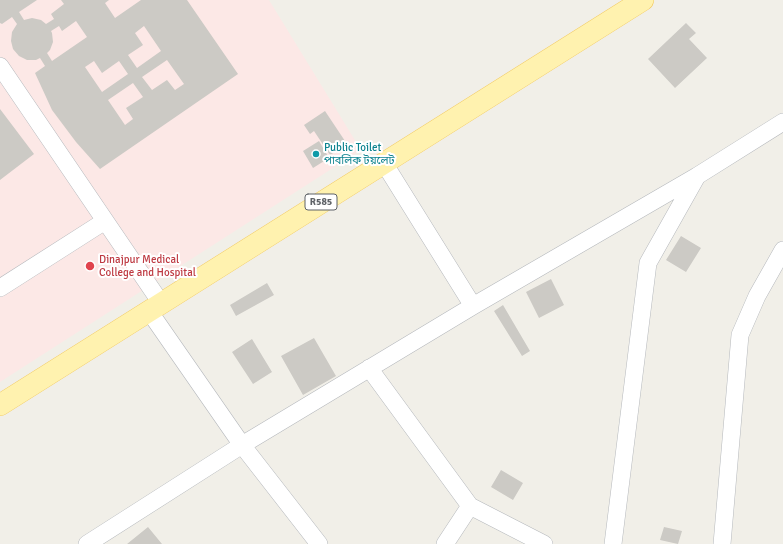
<!DOCTYPE html>
<html>
<head>
<meta charset="utf-8">
<style>
  body { margin:0 }
  canvas { display:block; background:#f1efe8 }
</style>
</head>
<body>
<canvas width="783" height="544"></canvas>
<script>
const context = document.querySelector('canvas').getContext('2d');
context.lineJoin = 'round';
function paint(path, color) {
  context.fillStyle = color;
  context.fill(path, 'evenodd');
}
function shape(rows) {
  const path = new Path2D();
  for (const r of rows) {
    path.moveTo(r[0], r[1]);
    for (let i = 2; i < r.length; i += 2) path.lineTo(r[i], r[i + 1]);
  }
  return path;
}
function stroke(path, color, width, dash) {
  context.strokeStyle = color;
  context.lineWidth = width;
  context.lineCap = dash ? 'butt' : 'round';
  context.setLineDash(dash || []);
  context.stroke(path);
}
function label(font, color, halo, rows, align = 'center') {
  context.font = font + ' Signika,"Noto Sans Bengali",sans-serif';
  context.lineWidth = 4;
  context.setLineDash([]);
  context.textBaseline = 'middle';
  context.strokeStyle = halo;
  context.fillStyle = color;
  for (const [text, x, y, turn = 0] of rows) {
    context.save();
    context.translate(x, y);
    context.rotate((+turn || 0) * Math.PI / 180);
    context.textAlign = isNaN(turn) ? turn : align;
    if (halo) context.strokeText(text, 0, 0);
    context.fillText(text, 0, 0);
    context.restore();
  }
}
const medical = shape([
  [0,0,269,0,361,150,0,382]
]);
const building = shape([
  [0,0,37,0,19,12,24,20,32,18,41,20,46,24,54,19,51,14,64,4,61,0,109,0,105,3,115,18,141,0,187,0,238,74,100,169,76,142,52,110,35,73,45,66,40,58,36,60,27,60,19,56,13,49,11,41,12,32,17,24,12,17,2,24,0,23],
  [76,21,87,37,52,61,47,53,50,50,53,42,52,33,51,31,59,26,62,31],
  [144,26,161,51,137,68,128,55,143,45,135,33],
  [167,60,184,84,175,90,167,80,152,90,142,77],
  [94,61,102,73,119,61,128,74,102,92,85,67],
  [133,83,143,97,126,108,133,119,125,125,108,100],
  [686,23,696,33,689,39,707,58,675,88,648,59],
  [0,109,34,154,0,180],
  [325,111,347,144,330,155,314,131,310,134,304,125],
  [319,141,329,158,313,168,303,151],
  [681,236,701,248,686,272,666,260],
  [551,279,564,305,539,318,526,292],
  [267,283,274,295,236,316,230,305],
  [503,305,530,351,522,356,494,311],
  [314,338,336,376,303,395,281,356],
  [252,339,272,372,253,384,232,352],
  [501,470,523,483,513,500,491,487],
  [148,527,162,544,127,544],
  [664,527,682,531,678,544,660,540]
]);
const minor = shape([
  [0,66,161,303],
  [384,163,473,306],
  [0,288,105,221],
  [149,311,242,445,319,544],
  [369,368,470,506],
  [87,544,242,445,473,306,697,176,783,122],
  [445,544,470,506,544,544],
  [613,544,648,263,697,176],
  [722,544,740,335,757,296,783,250]
]);
const major = shape([
  [0,405,643,0]
]);
const markers = [
  [316,154,4,"#0f9aa8"],
  [90,266,5,"#e0444e"]
];
const shields = [
  [321,202,32]
];
const shieldNames = [
  ["R585",321,202]
];
const cultureNames = [
  ["Public Toilet",324,148],
  ["পাবলিক টয়লেট",324,161]
];
const healthNames = [
  ["Dinajpur Medical",99,260],
  ["College and Hospital",99,273]
];
paint(medical, '#fce8e6');
paint(building, '#cccac5');
stroke(minor, '#b5b8bc', 18);
stroke(major, '#f2c960', 22);
stroke(minor, '#fff', 17);
stroke(major, '#fff2af', 21);
for (const [x, y, r, color] of markers) {
  const dot = new Path2D();
  dot.arc(x, y, r, 0, 2 * Math.PI);
  context.fillStyle = color;
  context.fill(dot);
  stroke(dot, '#fff', 1.5);
}
for (const [x, y, w] of shields) {
  const box = new Path2D();
  box.roundRect(x - w / 2, y - 8, w, 16, 3);
  context.fillStyle = '#fff';
  context.fill(box);
  stroke(box, '#5f6368', 1);
}
label('bold 10px', '#5f6368', null, shieldNames);
label('11px', '#0d838f', '#fff', cultureNames, 'left');
label('11px', '#be3a42', '#fff', healthNames, 'left');
</script>
</body>
</html>
